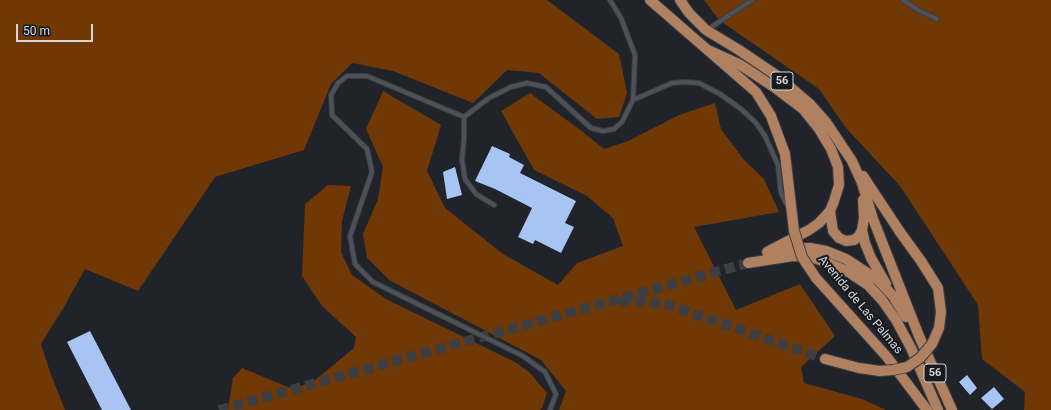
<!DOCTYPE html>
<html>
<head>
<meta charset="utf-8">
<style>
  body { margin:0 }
  #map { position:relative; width:1051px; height:410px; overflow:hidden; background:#202329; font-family:Roboto,sans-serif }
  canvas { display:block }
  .scale { position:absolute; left:16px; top:24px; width:77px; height:18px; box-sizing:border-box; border:2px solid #d3d5d9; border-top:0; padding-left:5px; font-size:12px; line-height:14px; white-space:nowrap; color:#d3d5d9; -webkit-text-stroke:3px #171a1f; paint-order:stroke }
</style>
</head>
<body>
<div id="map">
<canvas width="1051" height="410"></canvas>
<div class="scale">50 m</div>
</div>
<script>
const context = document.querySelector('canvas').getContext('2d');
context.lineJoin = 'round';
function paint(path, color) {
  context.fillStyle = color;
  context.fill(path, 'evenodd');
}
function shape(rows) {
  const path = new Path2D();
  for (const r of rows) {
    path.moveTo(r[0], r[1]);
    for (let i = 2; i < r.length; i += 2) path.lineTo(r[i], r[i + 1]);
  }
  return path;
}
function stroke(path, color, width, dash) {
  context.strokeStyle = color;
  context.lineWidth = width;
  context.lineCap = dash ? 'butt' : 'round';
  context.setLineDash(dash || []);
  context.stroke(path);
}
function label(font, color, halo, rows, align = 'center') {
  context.font = font + ' Roboto,sans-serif';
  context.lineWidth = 4;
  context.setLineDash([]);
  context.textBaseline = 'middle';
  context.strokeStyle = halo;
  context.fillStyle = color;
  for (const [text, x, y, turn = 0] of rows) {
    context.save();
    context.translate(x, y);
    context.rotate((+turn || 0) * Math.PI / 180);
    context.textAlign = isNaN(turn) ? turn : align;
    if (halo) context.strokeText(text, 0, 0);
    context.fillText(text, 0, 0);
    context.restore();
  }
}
const forest = shape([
  [0,0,547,0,619,54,627,93,619,117,597,119,539,73,507,70,473,103,393,71,352,63,331,84,304,150,215,177,138,291,85,269,64,307,41,344,50,372,65,410,0,410],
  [704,0,1051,0,1051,410,1024,410,1025,392,982,359,978,305,900,186,846,128,819,89,719,20],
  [383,91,441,125,427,171,445,208,503,254,558,285,577,263,623,246,613,218,587,196,534,170,501,111,530,93,583,132,604,149,628,141,679,115,715,103,721,129,744,160,764,179,779,212,694,227,736,310,800,284,835,336,801,367,804,383,862,399,886,410,559,410,566,391,541,360,389,280,367,258,363,234,378,199,383,167,366,129],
  [328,185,351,186,342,221,341,252,352,275,386,299,515,362,529,372,547,393,542,408,540,410,229,410,228,408,233,378,242,368,293,389,314,381,354,348,356,337,322,306,302,276,305,204]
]);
const building = shape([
  [492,146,510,154,509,157,524,165,520,173,576,201,565,223,574,227,561,253,535,240,533,244,518,237,532,208,495,189,475,181],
  [455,167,462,195,447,199,443,172],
  [90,331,131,410,102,410,67,342],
  [967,375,977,388,970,395,959,382],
  [994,387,1004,399,992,409,981,398]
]);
const primaryTunnel = shape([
  [620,302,644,301,669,305,825,359],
  [219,410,748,263]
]);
const service = shape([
  [903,0,918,10,937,19],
  [707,30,752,0],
  [633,100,672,83,685,82,699,83,720,94,741,109,756,123,765,136,778,165,781,193,788,207],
  [464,117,464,139,462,159,465,179,476,194,494,205],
  [550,410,556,394,545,372,523,356,373,282,355,264,350,236,372,172,367,149,332,115,331,95,338,83,347,76,367,76,464,117,489,98,511,87,527,83,546,87,591,128,603,131,614,129,622,122,633,100,635,55,621,18,610,0]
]);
const primary = shape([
  [650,0,756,92,771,116,785,154,794,231],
  [680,0,689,13,706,30,739,50,776,75,810,104,826,122,852,161,862,183,873,219,919,336,952,410],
  [708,50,739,64,774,87,803,109,819,129,831,149,838,167,839,185,834,201,830,211,819,223,809,230,767,252],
  [863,176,900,232],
  [830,211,833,231,839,238,846,241,854,240,859,236,862,230,864,218,863,200],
  [862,230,865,243,871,258,886,284],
  [777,250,790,248,810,248,826,251,846,259,878,280,893,296,906,317],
  [748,263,793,256,810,257,826,262,847,271,868,285,882,300,896,320,911,348,938,410],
  [816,278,887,357,927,410],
  [825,359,859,368,880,371]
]);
const primaryBridge = shape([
  [794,231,802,257,816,278],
  [880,371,893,370,907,367,920,358,932,344,939,328,941,312,938,288,921,261,900,232]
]);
const shields = [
  [782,81,22],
  [935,373,22]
];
const shieldNames = [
  ["56",782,81],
  ["56",935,373]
];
const streetNames = [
  ["Avenida de Las Palmas",860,305,50]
];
paint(forest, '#703805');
paint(building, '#a7c4f2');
stroke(primaryTunnel, '#3b3e43', 10, [10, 5]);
stroke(service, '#3a3d42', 6);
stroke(primary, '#3a3d42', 12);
stroke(service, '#4e5258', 4);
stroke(primary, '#b08161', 10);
stroke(primaryBridge, '#3a3d42', 12, []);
stroke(primaryBridge, '#b08161', 10);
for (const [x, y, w] of shields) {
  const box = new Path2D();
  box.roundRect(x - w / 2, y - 9, w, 18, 3);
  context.fillStyle = '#171a1f';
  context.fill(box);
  stroke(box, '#d3d5d9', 1);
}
label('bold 11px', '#d3d5d9', null, shieldNames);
label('12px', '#d3d5d9', '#171a1f', streetNames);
</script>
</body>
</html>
